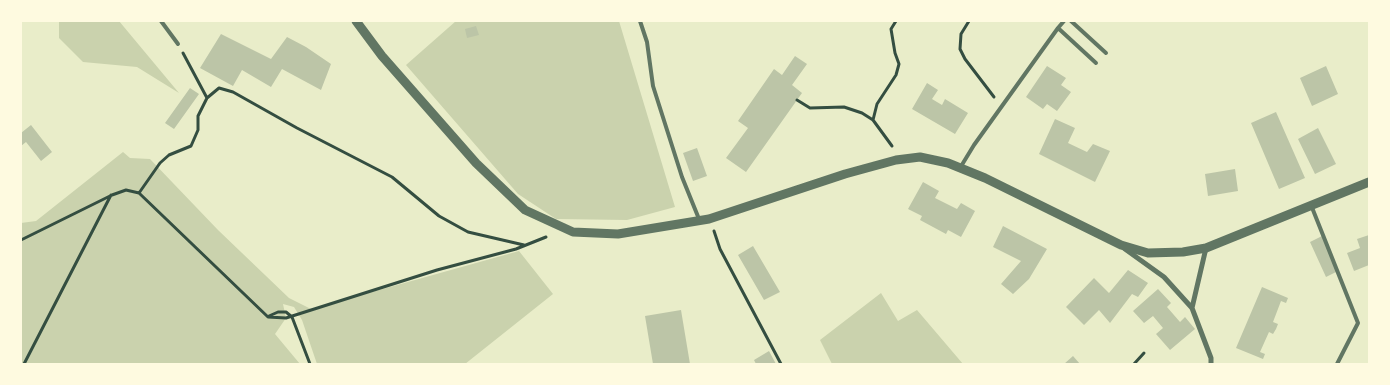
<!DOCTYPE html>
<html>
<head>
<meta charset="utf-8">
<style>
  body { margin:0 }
  #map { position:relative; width:1390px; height:385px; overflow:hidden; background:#e9edc9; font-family:"IBM Plex Serif",serif }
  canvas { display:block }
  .frame { position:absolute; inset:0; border:22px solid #fefae0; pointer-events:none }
</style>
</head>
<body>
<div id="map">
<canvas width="1390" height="385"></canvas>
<div class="frame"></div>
</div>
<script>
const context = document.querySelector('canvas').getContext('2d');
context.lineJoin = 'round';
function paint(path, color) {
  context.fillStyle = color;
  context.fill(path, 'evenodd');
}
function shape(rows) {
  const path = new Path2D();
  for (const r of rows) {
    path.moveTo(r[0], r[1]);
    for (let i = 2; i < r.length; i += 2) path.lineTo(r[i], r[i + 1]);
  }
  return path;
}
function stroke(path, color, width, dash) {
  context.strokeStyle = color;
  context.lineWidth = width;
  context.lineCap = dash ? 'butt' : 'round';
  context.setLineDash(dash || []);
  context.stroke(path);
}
const green = shape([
  [59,21,119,21,179,93,137,67,83,62,59,38],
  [456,21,619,21,675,207,627,220,556,219,518,194,406,65],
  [123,152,130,158,150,159,218,230,289,298,311,309,519,251,553,294,465,364,317,364,302,320,294,307,283,304,286,318,275,334,300,364,21,364,21,223,36,221],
  [881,293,898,321,917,310,963,364,832,364,820,340]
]);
const building = shape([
  [476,26,479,35,467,38,465,29],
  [221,34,271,59,287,37,306,47,331,64,321,90,282,69,271,87,242,70,233,86,200,68],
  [795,56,807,64,792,85,802,93,746,172,726,158,748,128,738,121,774,69,782,75],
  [1047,66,1066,78,1061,85,1071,92,1057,111,1047,104,1043,109,1026,97],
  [1326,66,1338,94,1312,106,1300,78],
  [927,83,938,90,932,99,942,105,945,99,968,113,955,134,912,109],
  [190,88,199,94,174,129,165,123],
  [1276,112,1305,178,1279,189,1251,123],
  [1055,119,1075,128,1068,143,1087,152,1093,144,1110,151,1095,182,1039,154],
  [31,125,52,152,41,161,26,142,21,146,21,133],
  [1318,128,1336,164,1315,174,1298,139],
  [697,148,707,176,693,181,683,153],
  [1235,169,1238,191,1208,196,1205,174],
  [923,182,939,191,935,198,957,209,961,203,975,211,961,237,948,230,946,234,920,220,922,216,908,209],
  [1003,226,1047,249,1029,279,1013,294,1001,284,1021,261,993,247],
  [1369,235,1369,265,1354,271,1347,253,1360,248,1357,239],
  [1322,236,1338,271,1326,277,1310,242],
  [753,246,780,292,764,300,738,255],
  [1128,270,1148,283,1138,297,1132,294,1110,323,1099,310,1084,325,1066,307,1094,278,1109,293],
  [1262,287,1288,298,1286,303,1281,301,1273,322,1278,324,1276,329,1273,334,1269,332,1260,352,1265,354,1263,359,1236,348],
  [1158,289,1171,303,1167,307,1180,322,1185,317,1195,329,1170,350,1156,334,1163,328,1153,316,1144,323,1133,311],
  [681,310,690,364,653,364,645,316],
  [769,351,776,364,756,364,754,360],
  [1073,356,1080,364,1064,364]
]);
const path = shape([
  [969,21,961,34,960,49,965,59,994,97],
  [183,53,207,98],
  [797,100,810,108,844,107,862,113,873,120,892,146],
  [873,120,877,104,896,75,899,64,895,53,891,29,896,21],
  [139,193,160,163,169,155,191,146,198,130,198,116,207,98,219,88,233,92,297,128,392,177,439,216,468,232,524,245],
  [714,231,720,249,781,364],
  [21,240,112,195,126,190,139,193,268,317,286,318,437,270,516,249,546,237],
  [269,316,278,312,286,312,292,317,310,364],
  [24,364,111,195],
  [1134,364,1144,353]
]);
const service = shape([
  [161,21,178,44],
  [640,21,647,42,653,86,682,177,699,219],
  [1071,21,1106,53],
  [1058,28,1064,21],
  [960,168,974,145,1058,28,1096,63],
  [1311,205,1358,323,1337,364]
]);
const minor = shape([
  [1125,249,1164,277,1192,308,1211,358,1211,364],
  [1192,308,1206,248]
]);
const tertiary = shape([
  [356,21,382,56,476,163,525,210,573,232,618,234,709,219,845,174,896,160,920,157,948,163,985,178,1121,245,1148,253,1183,252,1206,248,1369,182]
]);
paint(green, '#cad2ad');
paint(building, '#bcc5a7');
stroke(path, '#344e41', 3);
stroke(service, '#617663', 4);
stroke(minor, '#617663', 5);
stroke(tertiary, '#617663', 9);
</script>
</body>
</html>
